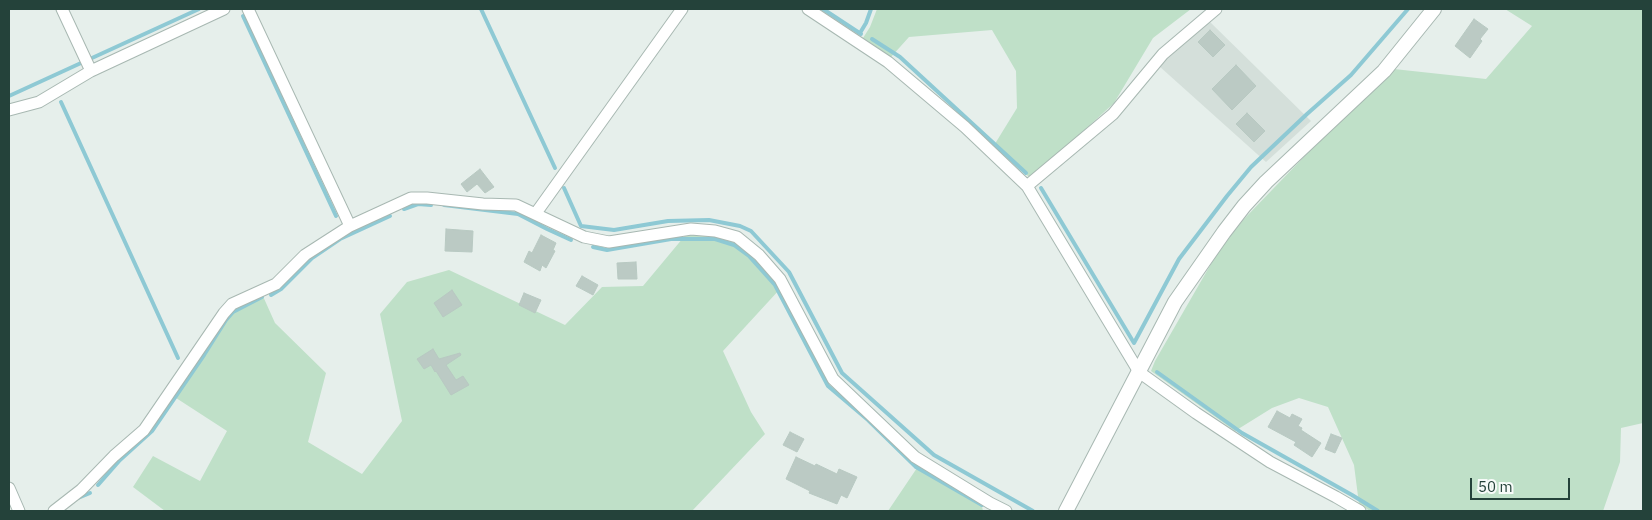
<!DOCTYPE html>
<html>
<head>
<meta charset="utf-8">
<style>
  body { margin:0 }
  #map { position:relative; width:1652px; height:520px; overflow:hidden; background:#e6efeb; font-family:"IBM Plex Sans",sans-serif }
  canvas { display:block }
  .frame { position:absolute; inset:0; border:10px solid #24423a; pointer-events:none }
  .scale { position:absolute; left:1470px; top:478px; width:100px; height:22px; box-sizing:border-box; border:2px solid #24423a; border-top:0; padding-left:6px; font-size:15px; line-height:18px; white-space:nowrap; color:#24423a; -webkit-text-stroke:4px #f7fbf9; paint-order:stroke }
</style>
</head>
<body>
<div id="map">
<canvas width="1652" height="520"></canvas>
<div class="frame"></div>
<div class="scale">50 m</div>
</div>
<script>
const context = document.querySelector('canvas').getContext('2d');
context.lineJoin = 'round';
function paint(path, color) {
  context.fillStyle = color;
  context.fill(path, 'evenodd');
}
function shape(rows) {
  const path = new Path2D();
  for (const r of rows) {
    path.moveTo(r[0], r[1]);
    for (let i = 2; i < r.length; i += 2) path.lineTo(r[i], r[i + 1]);
  }
  return path;
}
function stroke(path, color, width, dash) {
  context.strokeStyle = color;
  context.lineWidth = width;
  context.lineCap = dash ? 'butt' : 'round';
  context.setLineDash(dash || []);
  context.stroke(path);
}
const built = shape([
  [1209,21,1311,121,1266,162,1159,66,1167,56]
]);
const green = shape([
  [877,9,1191,9,1153,38,1114,103,1032,178,1028,176,993,147,1017,108,1016,71,992,30,909,37,891,57,863,38,870,27],
  [1505,9,1643,9,1643,423,1621,428,1620,462,1603,511,1370,511,1359,504,1354,465,1328,407,1299,398,1272,408,1235,431,1151,371,1155,361,1219,250,1244,219,1326,134,1394,69,1486,79,1532,26],
  [688,232,735,242,756,258,780,289,723,351,751,412,765,434,692,511,165,511,133,487,153,456,200,481,227,431,173,396,233,309,262,294,275,323,326,373,308,442,362,474,402,421,380,314,407,282,449,270,565,325,602,287,643,286],
  [919,465,981,502,983,511,888,511]
]);
const stream = shape([
  [481,9,555,168],
  [823,9,861,34],
  [243,16,336,216],
  [860,33,866,23,871,9],
  [872,39,900,57,1026,173],
  [92,58,199,9],
  [9,96,81,63],
  [61,102,178,358],
  [564,188,581,226,614,230,668,221,709,220,740,226,751,231,789,272,842,373,934,455,1033,511],
  [1041,188,1134,343],
  [444,205,518,214,547,229,571,240],
  [404,209,418,204,431,205],
  [593,247,607,250,671,239,715,239,734,245,749,256,775,285,828,386,868,420,916,467,982,505],
  [271,295,281,289,312,258,340,239,390,216],
  [1134,343,1179,259,1227,196,1251,167,1307,114,1351,75,1408,9],
  [1157,372,1242,433,1352,495,1378,511],
  [98,485,120,460,152,431,204,355,226,320,233,312,262,297],
  [78,498,90,493]
]);
const building = shape([
  [1474,19,1488,29,1480,39,1482,41,1470,58,1455,46,1474,19],
  [1210,30,1225,45,1213,57,1198,42,1210,30],
  [1236,65,1256,86,1232,110,1212,89,1236,65],
  [1247,113,1265,131,1254,142,1236,124,1247,113],
  [480,169,494,187,485,193,477,184,467,192,461,184,480,169],
  [446,229,473,231,472,252,445,251,446,229],
  [541,235,556,243,553,250,555,251,546,268,542,265,540,271,524,262,529,251,532,253,541,235],
  [636,262,637,279,618,279,617,263,636,262],
  [582,276,598,285,593,295,576,286,582,276],
  [452,290,462,305,443,317,434,303,452,290],
  [524,293,541,300,535,313,519,305,524,293],
  [433,349,439,359,460,353,461,355,446,365,456,380,463,376,469,385,451,395,436,371,435,372,431,365,424,369,417,359,433,349],
  [1277,411,1290,418,1292,414,1302,419,1298,426,1302,428,1301,430,1321,443,1312,457,1294,445,1296,442,1268,427,1277,411],
  [790,432,804,439,797,452,783,445,790,432],
  [1331,434,1342,438,1335,453,1325,449,1331,434],
  [796,457,815,466,816,464,837,474,839,469,857,477,847,498,841,495,837,504,809,493,810,491,786,479,796,457]
]);
const minor = shape([
  [62,9,91,71],
  [248,9,350,226],
  [808,9,888,62,965,127,1027,186,1139,372,1196,413,1270,462,1336,497,1360,511],
  [9,110,39,102,91,71,224,9],
  [1027,186,1113,114,1163,54,1216,9],
  [536,213,682,9],
  [9,488,19,511],
  [54,511,81,490,114,456,144,430,224,313,232,304,276,284,305,255,350,226,411,198,427,198,483,204,516,205,584,237,609,242,691,229,715,231,737,237,759,255,780,279,833,379,915,457,990,503,1006,511]
]);
const tertiary = shape([
  [1066,511,1175,302,1224,232,1244,206,1266,182,1384,71,1434,9]
]);
paint(built, '#d4dfda');
paint(green, '#bfe0c8');
stroke(stream, '#8ec9d4', 4);
paint(building, '#bbcac4');
stroke(building, '#b8c9c2', 1);
stroke(minor, '#a8b8b2', 13);
stroke(tertiary, '#a8b8b2', 16);
stroke(minor, '#fff', 11);
stroke(tertiary, '#fff', 14);
</script>
</body>
</html>
